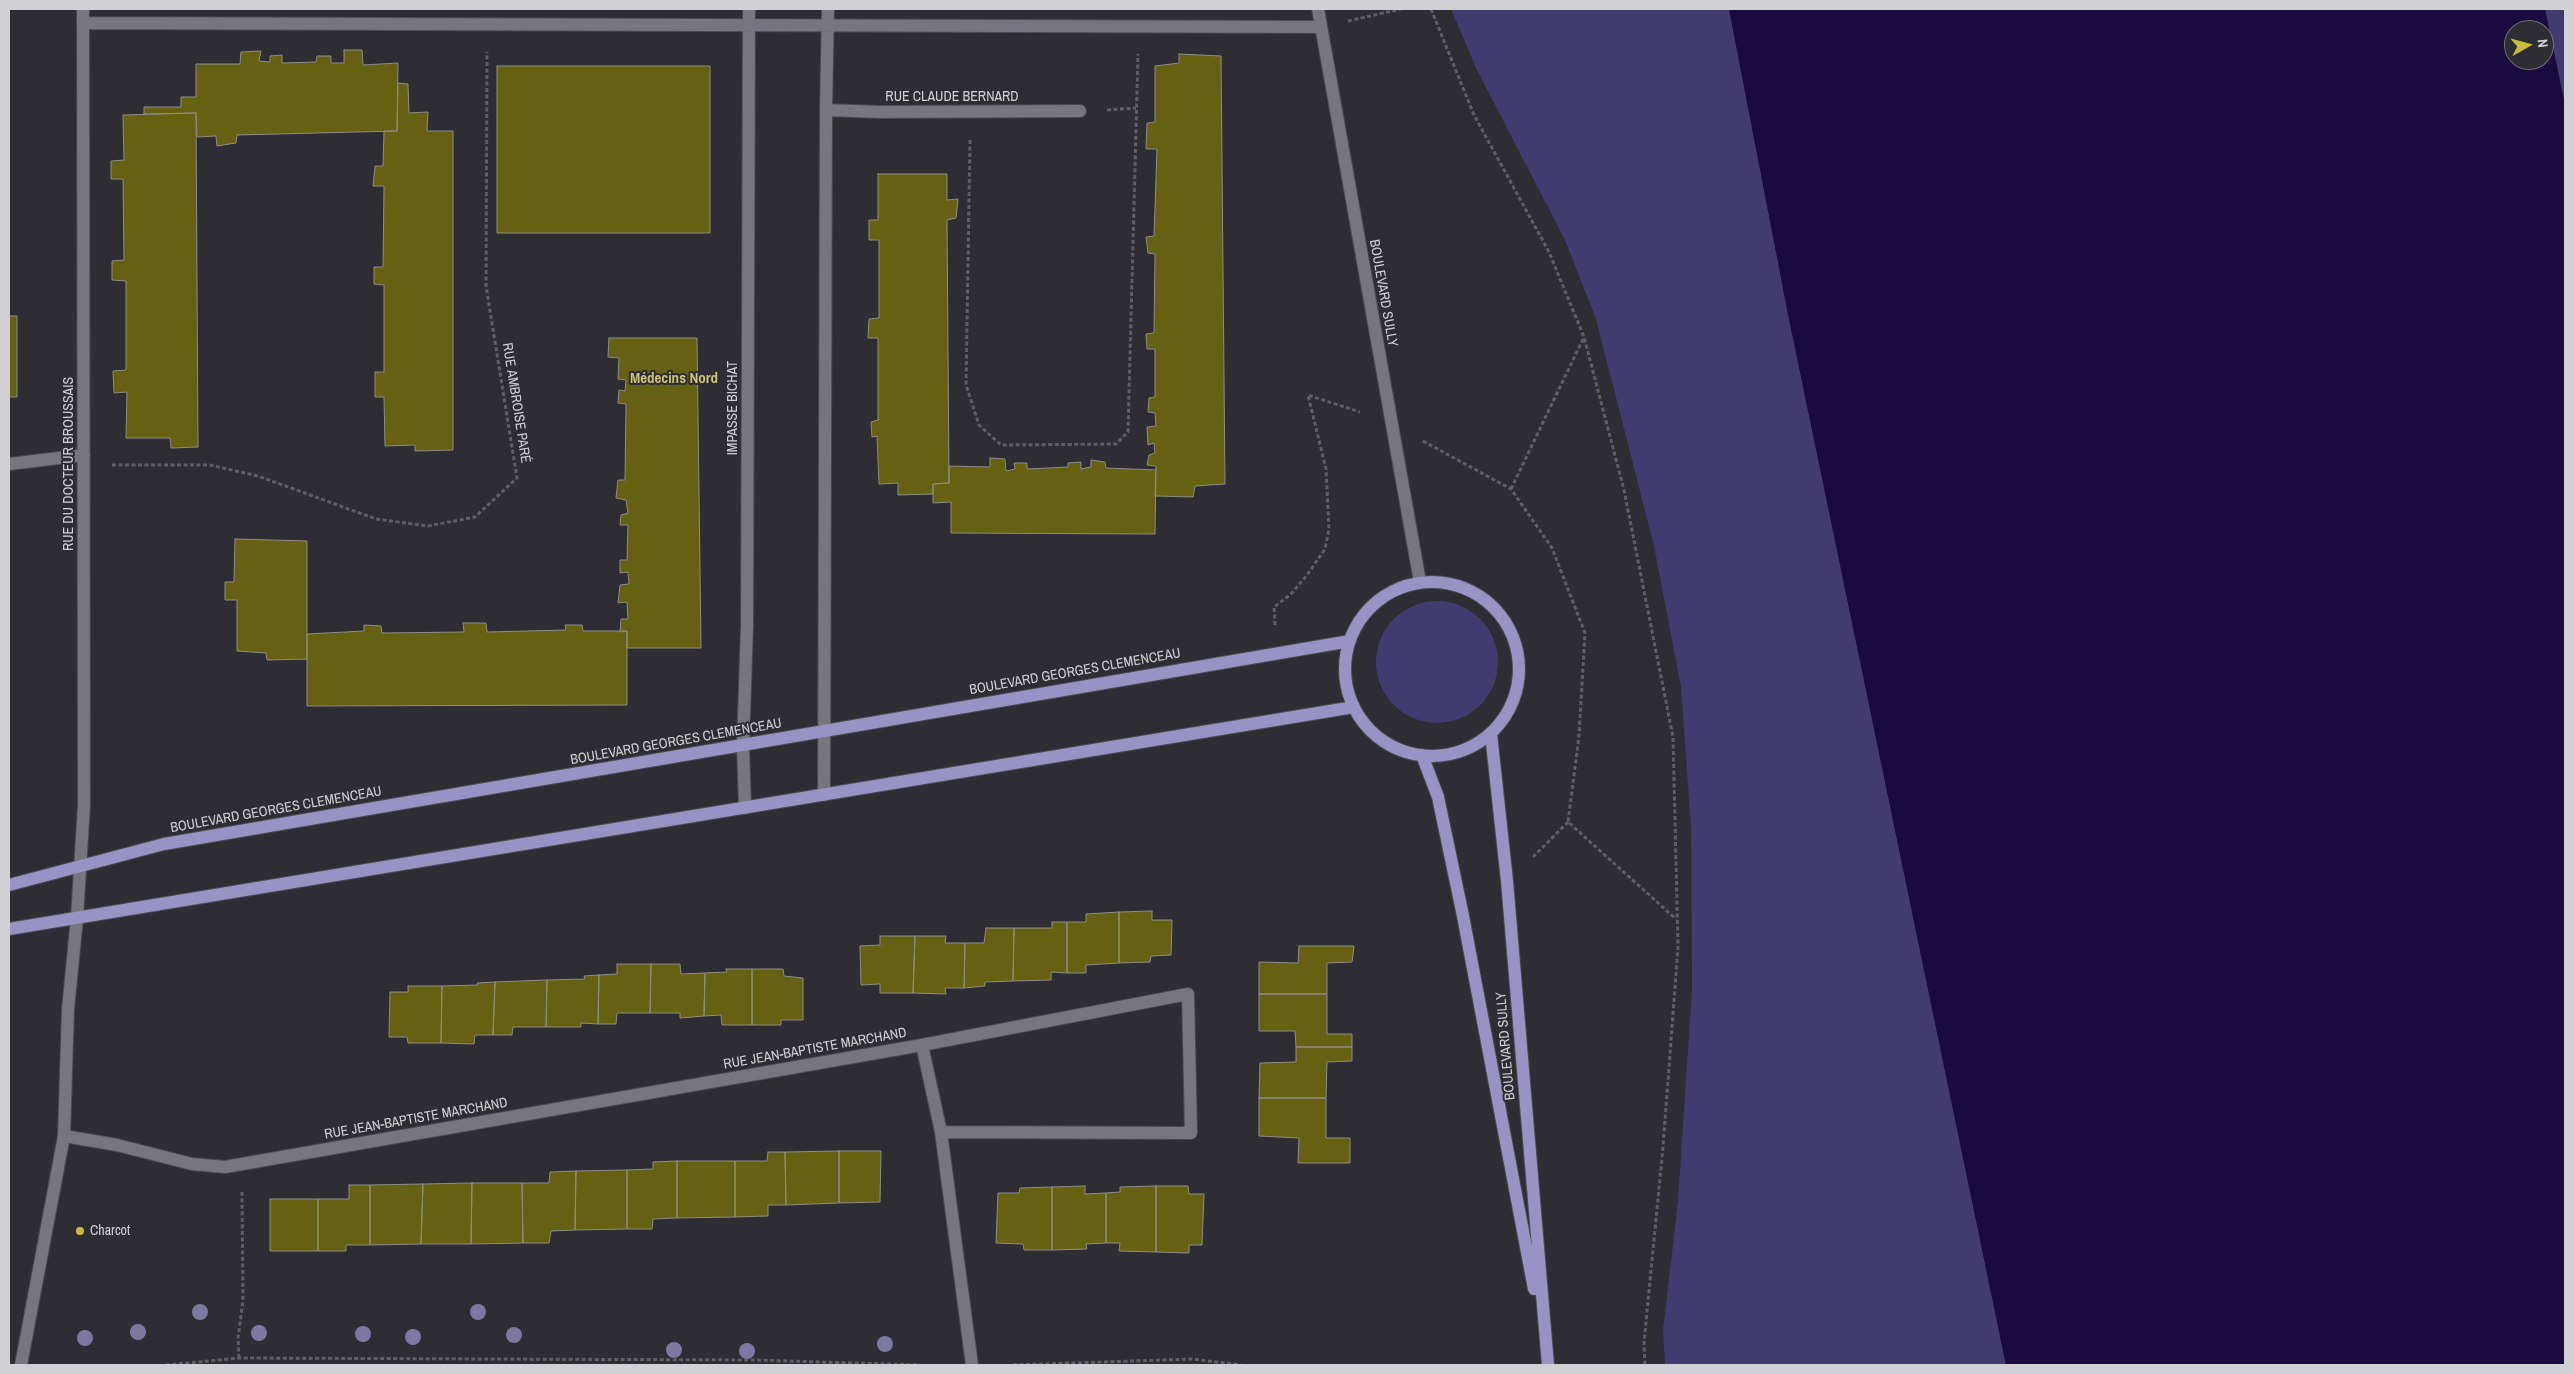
<!DOCTYPE html>
<html>
<head>
<meta charset="utf-8">
<style>
  body { margin:0 }
  #map { position:relative; width:2574px; height:1374px; overflow:hidden; background:#2e2d33; font-family:"Archivo Narrow",sans-serif }
  canvas { display:block }
  .frame { position:absolute; inset:0; border:10px solid #d1d0d5; pointer-events:none }
  .north { position:absolute; left:2504px; top:20px; width:50px; height:50px; box-sizing:border-box; background:#2e2d33; border:1px solid #6f6e74; border-radius:50%; rotate:83deg; font-size:14px; font-weight:700; line-height:20px; text-align:center; color:#d1d0d5 }
  .north::after { content:''; display:block; margin:auto; width:18px; height:22px; background:#c5bc3d; clip-path:polygon(50% 0,100% 100%,50% 72%,0 100%) }
</style>
</head>
<body>
<div id="map">
<canvas width="2574" height="1374"></canvas>
<div class="frame"></div>
<div class="north">N</div>
</div>
<script>
const context = document.querySelector('canvas').getContext('2d');
context.lineJoin = 'round';
function paint(path, color) {
  context.fillStyle = color;
  context.fill(path, 'evenodd');
}
function shape(rows) {
  const path = new Path2D();
  for (const r of rows) {
    if (r.length === 3) {
      path.moveTo(r[0] + r[2], r[1]);
      path.arc(r[0], r[1], r[2], 0, 2 * Math.PI);
      continue;
    }
    path.moveTo(r[0], r[1]);
    for (let i = 2; i < r.length; i += 2) path.lineTo(r[i], r[i + 1]);
  }
  return path;
}
function stroke(path, color, width, dash) {
  context.strokeStyle = color;
  context.lineWidth = width;
  context.lineCap = dash ? 'butt' : 'round';
  context.setLineDash(dash || []);
  context.stroke(path);
}
function label(font, color, halo, rows, align = 'center') {
  context.font = font + ' "Archivo Narrow",sans-serif';
  context.lineWidth = 4;
  context.setLineDash([]);
  context.textBaseline = 'middle';
  context.strokeStyle = halo;
  context.fillStyle = color;
  for (const [text, x, y, turn = 0] of rows) {
    context.save();
    context.translate(x, y);
    context.rotate((+turn || 0) * Math.PI / 180);
    context.textAlign = isNaN(turn) ? turn : align;
    if (halo) context.strokeText(text, 0, 0);
    context.fillText(text, 0, 0);
    context.restore();
  }
}
const green = shape([
  [1451,9,1729,9,1788,314,2006,1365,1665,1365,1663,1330,1678,1201,1692,990,1691,827,1681,687,1654,546,1596,319,1565,240,1477,70],
  [2545,9,2565,9,2565,105],
  [1437,662,61]
]);
const water = shape([
  [1729,9,2545,9,2565,105,2565,1365,2006,1365,1788,314],
  [2514,30,2544,30,2544,60,2514,60]
]);
const building = shape([
  [344,50,362,50,363,65,398,63,397,131,237,135,236,143,217,146,216,136,197,137,196,113,144,114,144,107,181,107,181,97,196,97,196,64,240,64,241,52,261,51,259,61,270,62,270,56,282,55,282,63,316,62,317,56,331,56,331,63,344,63,344,50],
  [1179,54,1221,56,1225,484,1195,486,1193,497,1155,496,1156,466,1147,465,1149,455,1155,453,1154,443,1148,445,1147,427,1156,426,1155,413,1148,412,1149,398,1155,397,1155,349,1147,349,1146,334,1154,333,1155,254,1148,253,1146,237,1154,236,1157,149,1146,149,1147,123,1155,122,1155,66,1179,63,1179,54],
  [497,66,710,66,710,233,497,233,497,66],
  [398,83,408,84,409,113,428,112,427,131,453,131,453,450,415,451,415,445,385,446,384,397,375,397,375,372,384,372,384,285,374,284,374,267,383,267,384,186,373,186,375,166,383,166,384,131,397,131,398,83],
  [196,113,198,447,171,448,170,438,126,438,127,392,114,393,113,371,126,370,126,281,112,280,112,261,124,260,123,179,111,179,111,161,124,160,123,115,196,113],
  [878,174,947,174,947,200,958,199,956,218,947,220,949,483,933,484,933,494,898,495,898,483,879,484,877,436,872,437,871,422,878,420,878,338,868,338,869,319,879,318,879,240,869,240,869,220,878,220,878,174],
  [9,316,17,316,17,397,9,397,9,316],
  [609,338,697,338,701,648,627,648,627,631,620,632,621,619,628,619,627,602,618,603,620,585,629,584,628,572,620,573,620,560,627,560,628,525,620,525,621,515,628,513,626,500,616,498,618,480,625,480,626,404,618,403,619,390,625,391,626,380,618,379,619,358,608,357,609,338],
  [990,458,1005,459,1006,471,1015,469,1014,463,1027,463,1027,469,1068,467,1068,463,1081,462,1081,469,1091,467,1091,460,1105,462,1106,468,1156,470,1155,534,951,533,951,502,933,503,933,484,949,483,949,466,990,467,990,458],
  [235,539,307,541,307,659,267,660,266,653,237,651,237,600,225,600,225,582,234,582,235,539],
  [463,623,486,623,487,632,566,630,565,625,582,625,583,631,627,631,627,705,307,706,307,634,364,631,364,625,381,626,382,633,464,632,463,623],
  [1152,911,1152,920,1172,920,1171,955,1151,956,1150,962,1119,963,1119,912,1152,911],
  [1119,912,1119,963,1086,965,1086,973,1067,973,1067,922,1086,922,1086,914,1119,912],
  [1052,922,1067,922,1067,973,1051,972,1051,980,1013,981,1014,928,1052,928,1052,922],
  [986,928,1014,928,1013,981,985,982,985,986,964,988,965,943,984,943,986,928],
  [880,936,915,936,913,993,880,993,880,984,861,985,860,946,880,945,880,936],
  [915,936,946,936,945,943,965,943,964,988,945,988,946,994,913,993,915,936],
  [1299,946,1354,946,1352,962,1327,963,1327,994,1259,994,1259,962,1298,963,1299,946],
  [617,964,651,964,650,1013,617,1013,616,1024,598,1024,599,975,617,974,617,964],
  [651,964,680,964,681,974,705,973,704,1016,680,1018,680,1013,650,1013,651,964],
  [726,969,752,969,752,1025,722,1025,721,1015,704,1016,705,973,727,972,726,969],
  [752,969,783,969,784,976,803,978,803,1020,781,1020,781,1025,752,1025,752,969],
  [599,975,598,1024,581,1023,581,1027,546,1027,547,980,585,979,584,976,599,975],
  [547,980,546,1027,513,1027,512,1035,493,1035,495,982,547,980],
  [495,982,493,1035,475,1035,474,1044,441,1043,442,986,478,985,477,983,495,982],
  [408,986,442,986,441,1043,408,1043,407,1037,389,1037,390,992,408,992,408,986],
  [1259,994,1327,994,1327,1034,1352,1034,1352,1047,1296,1047,1295,1031,1259,1031,1259,994],
  [1296,1047,1352,1047,1352,1061,1327,1062,1326,1098,1259,1098,1260,1063,1296,1062,1296,1047],
  [1259,1098,1326,1098,1326,1138,1350,1138,1350,1163,1298,1163,1299,1138,1259,1136,1259,1098],
  [839,1151,839,1203,786,1205,785,1152,839,1151],
  [839,1151,881,1151,880,1202,839,1203,839,1151],
  [768,1152,785,1152,786,1205,768,1205,768,1216,735,1217,735,1161,767,1161,768,1152],
  [677,1161,735,1161,735,1217,677,1218,677,1161],
  [677,1161,677,1218,653,1219,652,1229,627,1229,627,1170,653,1169,653,1162,677,1161],
  [627,1170,627,1229,575,1230,576,1171,627,1170],
  [576,1171,575,1230,551,1231,549,1243,523,1243,522,1183,549,1183,550,1172,576,1171],
  [472,1183,522,1183,523,1243,471,1244,472,1183],
  [472,1183,471,1244,421,1244,423,1184,472,1183],
  [423,1184,421,1244,370,1245,370,1185,423,1184],
  [349,1185,370,1185,370,1245,346,1245,346,1251,318,1251,318,1199,349,1199,349,1185],
  [1085,1186,1085,1194,1106,1193,1106,1243,1086,1244,1087,1249,1052,1250,1052,1187,1085,1186],
  [1156,1186,1188,1186,1189,1194,1204,1194,1202,1245,1189,1245,1189,1253,1156,1252,1156,1186],
  [1156,1186,1156,1252,1119,1251,1120,1243,1106,1243,1106,1193,1120,1192,1120,1187,1156,1186],
  [1052,1187,1052,1250,1024,1250,1023,1244,996,1243,998,1193,1019,1193,1020,1188,1052,1187],
  [270,1199,318,1199,318,1251,270,1251,270,1199]
]);
const path = shape([
  [1431,9,1474,115,1549,252,1584,337,1624,490,1673,737,1678,947,1663,1147,1644,1343,1645,1365],
  [1348,21,1401,9],
  [1107,110,1136,108],
  [970,140,966,385,979,425,1001,445,1116,444,1128,432,1138,54],
  [1423,441,1511,489,1552,548,1585,633,1579,736,1568,822,1676,919],
  [112,465,210,465,258,476,376,519,428,526,475,517,517,478,486,286,487,52],
  [1511,489,1584,337],
  [1275,625,1274,607,1291,594,1307,575,1325,549,1329,529,1326,469,1308,395,1360,412],
  [1533,857,1568,822],
  [239,1358,238,1338,243,1301,242,1191],
  [166,1365,239,1358,755,1360,921,1365],
  [1013,1365,1192,1359,1241,1365]
]);
const minor = shape([
  [1318,9,1420,582],
  [83,23,1321,27],
  [826,110,881,112,1080,111],
  [9,464,84,455],
  [824,795,826,110,828,9],
  [745,808,743,745,747,626,749,9],
  [922,1045,941,1132,972,1365],
  [64,1136,117,1145,192,1164,225,1167,922,1045,1188,994,1191,1133,941,1132],
  [21,1365,64,1136,68,1009,77,918,84,805,83,9]
]);
const major = shape([
  [1432,669,87],
  [1491,734,1507,881,1548,1365],
  [1422,755,1438,797,1463,916,1534,1289],
  [9,885,164,844,1350,641],
  [9,929,1354,707]
]);
const trees = [
  [200,1312],
  [478,1312],
  [138,1332],
  [259,1333],
  [363,1334],
  [514,1335],
  [413,1337],
  [85,1338],
  [885,1344],
  [674,1350],
  [747,1351]
];
const markers = [
  [80,1231,5,"#c5bc3d"]
];
const streetNames = [
  ["RUE CLAUDE BERNARD",952,97],
  ["BOULEVARD SULLY",1383,293,80],
  ["RUE AMBROISE PARÉ",516,403,81],
  ["IMPASSE BICHAT",733,408,-90],
  ["RUE DU DOCTEUR BROUSSAIS",69,464,-90],
  ["BOULEVARD GEORGES CLEMENCEAU",1075,672,-10],
  ["BOULEVARD GEORGES CLEMENCEAU",676,742,-10],
  ["BOULEVARD GEORGES CLEMENCEAU",276,810,-10],
  ["BOULEVARD SULLY",1506,1046,-95],
  ["RUE JEAN-BAPTISTE MARCHAND",815,1049,-10],
  ["RUE JEAN-BAPTISTE MARCHAND",416,1119,-10]
];
const poiNames = [
  ["Charcot",90,1231]
];
const neighbourhoodNames = [
  ["Médecins Nord",674,379]
];
paint(green, '#423b6f');
paint(water, '#190a3f');
paint(building, '#666013');
stroke(building, '#8e8d86', 1);
stroke(minor, '#4a4a4f', 14);
stroke(major, '#4a4a4f', 14);
stroke(path, '#605f65', 3, [4, 2.5]);
stroke(minor, '#77767e', 12);
stroke(major, '#9892c5', 12);
context.fillStyle = '#7d78a2';
for (const [x, y] of trees) {
  context.beginPath();
  context.arc(x, y, 8, 0, 2 * Math.PI);
  context.fill();
}
for (const [x, y, r, color] of markers) {
  const dot = new Path2D();
  dot.arc(x, y, r, 0, 2 * Math.PI);
  context.fillStyle = color;
  context.fill(dot);
  stroke(dot, '#2e2d33', 2);
}
label('14px', '#d1d0d5', '#2e2d33', streetNames);
label('14px', '#d1d0d5', '#2e2d33', poiNames, 'left');
label('bold 15px', '#cac577', '#2e2d33', neighbourhoodNames);
</script>
</body>
</html>
